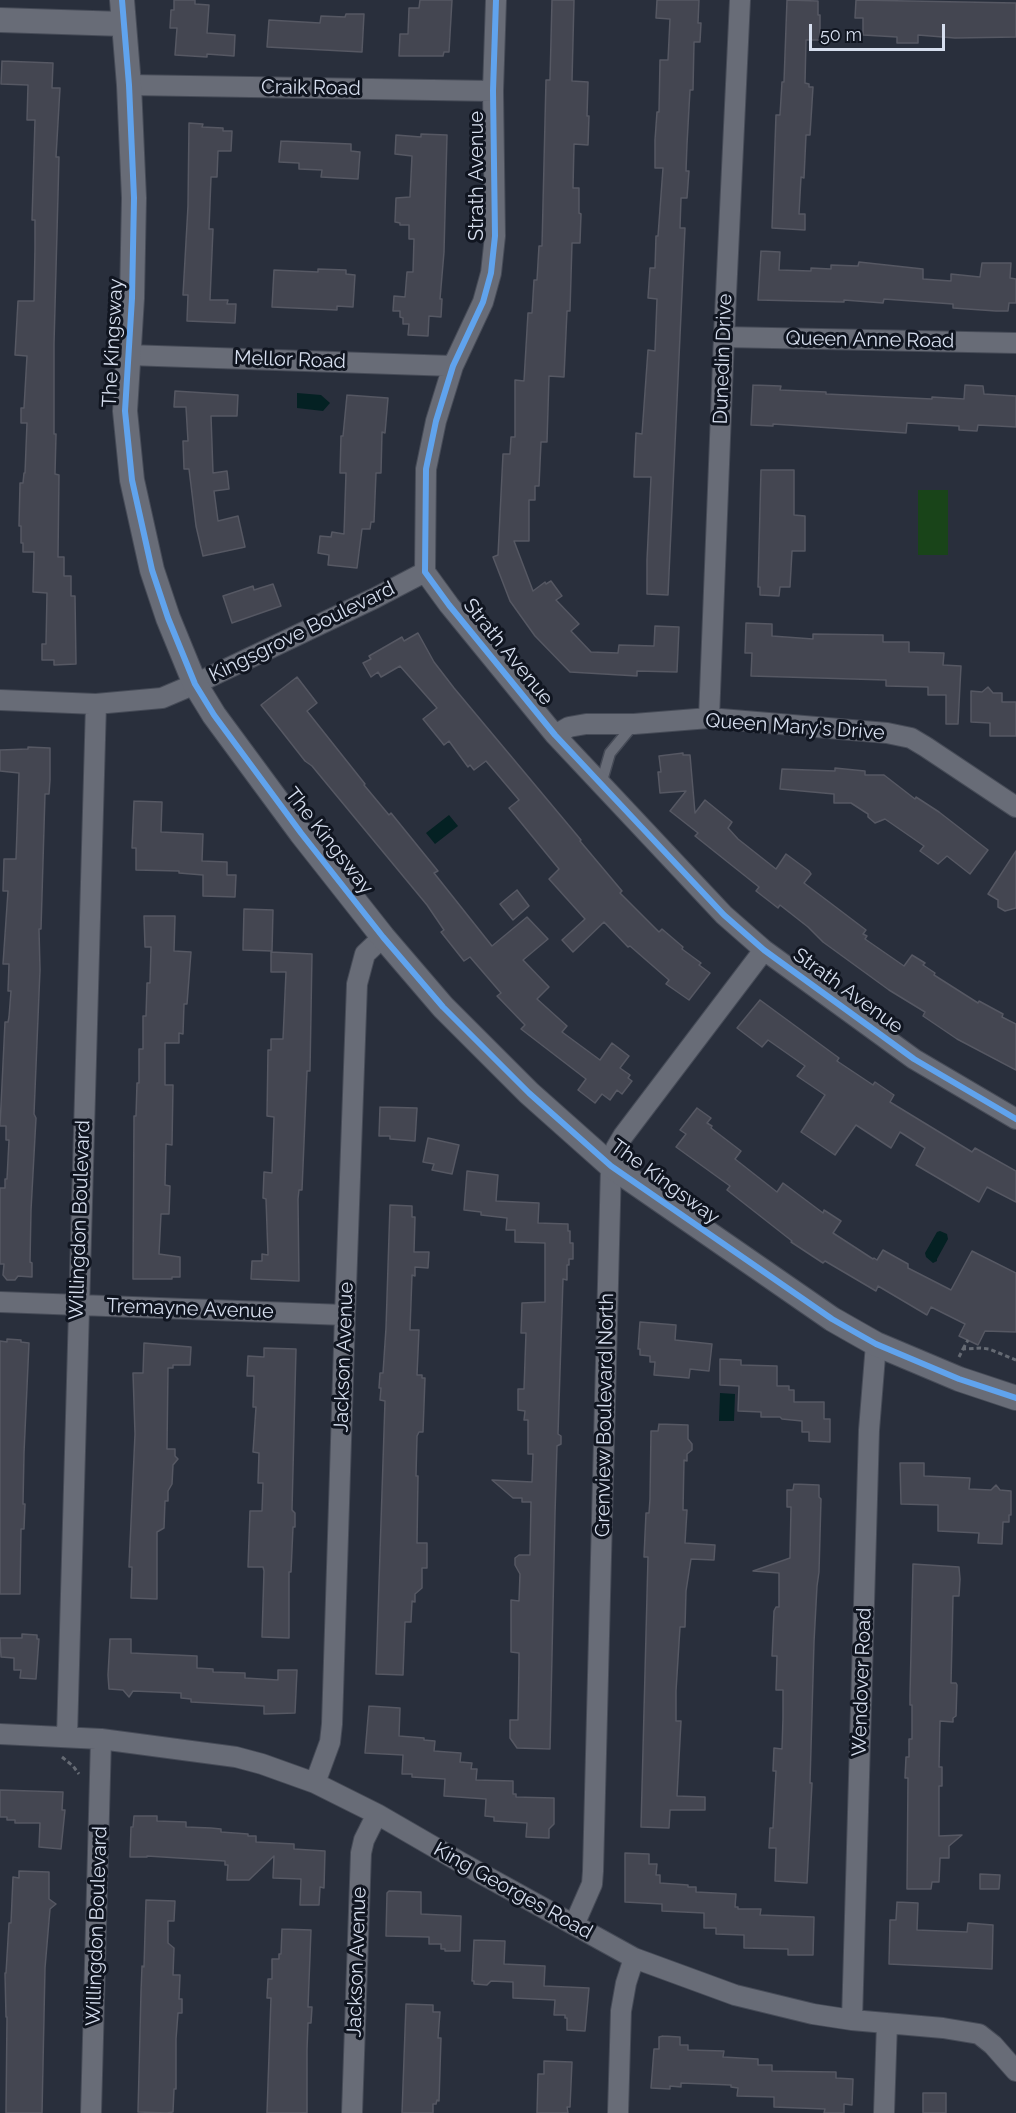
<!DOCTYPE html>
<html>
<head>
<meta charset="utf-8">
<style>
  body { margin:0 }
  #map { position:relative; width:1016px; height:2113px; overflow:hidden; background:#292f3c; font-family:Raleway,sans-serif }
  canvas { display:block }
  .scale { position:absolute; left:809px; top:24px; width:136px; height:27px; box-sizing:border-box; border:3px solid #d6deee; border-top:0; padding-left:8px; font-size:18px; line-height:21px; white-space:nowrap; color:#d6deee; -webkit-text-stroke:4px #101520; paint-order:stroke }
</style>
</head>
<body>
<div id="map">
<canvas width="1016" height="2113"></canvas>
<div class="scale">50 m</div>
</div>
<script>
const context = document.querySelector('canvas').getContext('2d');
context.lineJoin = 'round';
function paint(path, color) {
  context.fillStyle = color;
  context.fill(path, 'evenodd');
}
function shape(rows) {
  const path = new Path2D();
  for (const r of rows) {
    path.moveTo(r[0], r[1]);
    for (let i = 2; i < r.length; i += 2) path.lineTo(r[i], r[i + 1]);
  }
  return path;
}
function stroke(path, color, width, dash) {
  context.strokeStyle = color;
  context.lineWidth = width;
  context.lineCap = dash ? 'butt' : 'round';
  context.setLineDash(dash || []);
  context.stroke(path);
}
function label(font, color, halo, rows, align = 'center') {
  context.font = font + ' Raleway,sans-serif';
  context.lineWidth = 6;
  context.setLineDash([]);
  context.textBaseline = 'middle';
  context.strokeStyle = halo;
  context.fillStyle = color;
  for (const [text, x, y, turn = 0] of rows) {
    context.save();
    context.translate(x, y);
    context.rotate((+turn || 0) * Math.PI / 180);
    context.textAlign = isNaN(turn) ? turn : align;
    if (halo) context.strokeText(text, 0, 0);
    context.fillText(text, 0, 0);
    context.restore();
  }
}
const green = shape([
  [918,490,948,490,948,555,918,555]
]);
const water = shape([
  [297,393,321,395,330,403,323,411,297,408],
  [449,815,458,826,435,844,426,833],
  [940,1231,947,1234,948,1239,937,1259,937,1261,933,1263,926,1257,925,1253,937,1232],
  [720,1393,735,1394,734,1421,719,1421]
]);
const building = shape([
  [174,0,195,0,195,4,209,5,207,33,235,35,234,56,207,54,207,57,175,55,177,28,170,28,171,10,174,10,174,0],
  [420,0,452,0,449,52,444,52,443,56,399,56,400,34,408,34,409,8,419,8,420,0],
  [552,0,574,0,572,81,588,82,587,116,589,116,588,145,574,144,573,188,579,188,579,213,581,214,580,243,572,243,570,311,567,311,564,377,549,376,547,442,541,442,539,486,535,486,535,500,529,500,529,541,514,541,533,591,545,582,546,584,551,581,562,596,556,600,579,624,571,631,591,652,618,653,619,645,654,646,655,626,679,627,677,672,637,671,637,676,570,672,535,636,510,601,493,557,498,555,503,454,510,454,511,437,515,437,515,380,524,381,528,313,532,313,534,280,537,280,539,246,542,246,546,80,550,80,552,0],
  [657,0,699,0,698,23,701,23,700,42,694,42,693,90,690,90,687,144,686,171,689,171,687,198,681,198,680,228,685,228,668,595,647,594,647,560,651,477,634,477,636,433,642,434,648,350,655,351,657,299,648,298,650,268,655,268,656,236,658,236,663,168,655,168,655,140,657,112,659,112,660,60,668,60,670,19,656,18,657,0],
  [787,0,818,1,818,15,820,15,820,40,806,40,805,83,809,84,809,87,813,87,810,135,806,135,804,178,801,177,799,214,805,214,805,230,772,228,776,115,780,115,782,82,784,82,787,0],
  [856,0,1016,3,1016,37,955,38,918,35,918,43,897,43,897,37,863,35,863,18,855,18,856,0],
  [346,14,364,14,362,52,267,47,269,20,320,23,321,16,345,17,346,14],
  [2,61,53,63,52,88,60,88,56,157,59,157,54,344,54,434,56,434,55,474,59,475,58,557,64,557,64,576,71,576,71,596,75,596,76,664,54,665,54,660,42,660,42,644,46,644,47,593,33,592,34,552,23,552,23,543,21,543,21,526,19,526,20,483,23,483,24,473,25,473,27,423,21,423,21,408,24,408,27,356,15,355,18,301,34,301,35,248,35,220,32,220,35,120,27,120,28,85,1,84,2,61],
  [189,123,203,124,202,127,223,128,223,131,232,131,231,151,218,151,217,177,211,177,209,229,213,229,210,300,228,300,227,304,236,304,235,323,187,321,188,295,183,295,188,206,189,123],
  [421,134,447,135,444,252,440,299,442,299,441,317,429,316,428,336,408,335,409,324,403,324,403,318,400,317,400,311,393,311,394,296,405,297,407,272,413,272,414,239,409,239,409,225,400,225,400,223,395,222,396,198,410,197,412,156,395,154,396,135,421,137,421,134],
  [281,141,351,144,351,151,360,152,358,179,321,177,322,170,299,169,299,163,279,162,281,141],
  [761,251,780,252,779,270,811,271,811,268,831,269,831,265,858,266,859,262,923,269,923,279,951,281,951,274,980,277,982,263,1011,263,1010,278,1016,279,1016,303,1009,303,1008,311,996,311,953,308,953,304,884,299,883,303,844,300,844,302,758,300,761,251],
  [318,269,346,270,346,274,355,275,353,307,337,306,337,310,272,307,274,270,318,272,318,269],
  [753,385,781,386,780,390,826,392,826,394,932,399,932,397,964,399,965,385,983,386,984,394,1016,396,1016,427,978,425,977,431,959,430,959,426,907,423,906,433,773,424,773,426,751,425,753,385],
  [175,391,238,395,237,416,211,416,213,473,227,471,229,489,214,491,218,521,238,516,245,547,203,556,196,526,189,469,184,469,183,441,188,441,186,407,174,407,175,391],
  [347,395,388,398,385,433,382,432,381,473,376,473,374,522,371,522,370,529,362,529,357,568,328,565,329,555,318,553,320,536,331,537,332,532,344,534,346,473,340,473,341,436,343,436,347,395],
  [761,470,794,470,794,515,805,516,805,551,792,551,790,587,780,587,779,596,760,595,760,587,758,587,761,470],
  [273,584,281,606,232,623,223,596,253,586,254,590,273,584],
  [746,623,772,624,772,636,813,639,813,634,883,635,883,642,909,642,909,652,944,653,943,665,961,666,958,724,946,724,946,695,928,695,928,687,886,686,886,680,751,676,752,653,745,653,746,623],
  [418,633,434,662,454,688,581,840,580,841,622,891,620,893,659,932,662,929,683,947,682,949,701,963,699,965,710,973,689,1000,666,984,669,980,630,946,628,947,604,922,573,952,562,940,585,919,549,879,559,869,509,808,519,800,486,761,474,770,470,765,468,767,449,741,444,745,423,719,437,708,400,666,381,677,378,672,371,677,363,663,371,659,369,656,402,637,404,641,418,633],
  [297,677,317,703,307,711,365,784,364,785,389,815,391,813,438,871,434,873,492,946,527,917,548,939,523,960,549,987,537,999,567,1026,562,1032,600,1060,612,1043,629,1056,620,1068,630,1075,628,1078,632,1081,622,1094,617,1090,610,1100,602,1094,595,1103,578,1090,586,1079,521,1029,525,1025,497,996,501,993,470,957,464,961,441,932,444,930,427,905,312,766,305,761,261,705,297,677],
  [988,687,993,693,1002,693,1002,702,1016,702,1016,736,990,736,990,723,971,722,971,691,982,692,988,687],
  [28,747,50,748,50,780,49,794,45,794,41,929,39,929,40,970,34,1114,36,1118,31,1210,30,1262,32,1263,32,1277,18,1276,15,1280,7,1280,3,1275,4,1264,0,1264,0,1188,5,1188,5,1179,7,1179,9,1140,6,1140,6,1126,0,1126,5,1022,8,1022,9,1017,11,991,8,991,9,964,3,964,8,891,3,891,4,859,16,859,19,773,0,771,0,750,28,749,28,747],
  [683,753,683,755,690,755,695,813,705,800,732,822,728,828,738,839,776,869,786,854,809,871,811,874,804,883,866,930,863,934,867,936,865,939,904,966,912,955,925,963,923,965,935,973,934,975,978,1003,979,1001,1003,1014,1002,1017,1016,1024,1016,1070,957,1039,923,1016,925,1012,889,990,823,942,808,927,780,905,778,908,756,891,759,887,695,836,698,833,670,811,686,791,660,793,658,772,661,772,659,756,683,753],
  [835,768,865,771,865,775,884,775,915,799,916,797,939,812,988,850,970,874,947,856,938,864,920,851,924,846,885,819,875,823,868,817,868,814,851,803,834,803,834,794,780,789,782,769,835,771,835,768],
  [134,801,162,802,161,832,203,834,202,861,227,862,227,875,236,875,235,897,203,896,203,875,179,873,179,871,136,870,136,848,132,848,134,801],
  [1016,851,1016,908,1005,911,998,907,998,900,988,894,1016,851],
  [517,890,529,906,513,920,500,904,517,890],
  [244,909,273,910,272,951,243,950,244,909],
  [144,916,175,916,174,951,191,952,187,1004,184,1004,183,1034,179,1033,179,1043,165,1043,165,1085,173,1085,172,1145,166,1144,165,1185,170,1186,169,1214,161,1214,159,1254,180,1257,180,1277,172,1277,172,1279,133,1279,134,1116,136,1116,137,1083,139,1083,139,1049,143,1049,143,1016,146,1016,147,983,150,983,151,947,145,947,144,916],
  [271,952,312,954,310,1071,307,1071,302,1190,299,1190,298,1199,299,1281,251,1279,252,1261,262,1261,262,1254,268,1255,266,1199,263,1198,264,1172,272,1173,274,1117,267,1116,268,1050,271,1050,271,1039,283,1039,286,972,271,972,271,952],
  [760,1000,839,1058,837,1061,873,1085,875,1082,894,1095,890,1102,972,1152,975,1148,1016,1171,1016,1202,987,1187,979,1202,916,1165,925,1148,900,1132,891,1148,856,1125,835,1155,801,1132,825,1095,797,1076,805,1066,768,1040,762,1047,737,1028,760,1000],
  [380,1107,417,1108,415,1141,390,1139,390,1136,379,1136,380,1107],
  [697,1108,711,1118,707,1123,712,1126,711,1128,741,1151,735,1159,777,1192,783,1183,823,1213,824,1210,841,1221,833,1233,873,1259,874,1258,877,1260,883,1250,908,1264,908,1268,951,1290,972,1251,1016,1273,1016,1332,985,1331,978,1345,959,1336,965,1324,931,1307,927,1315,878,1286,876,1291,825,1261,823,1263,791,1242,792,1241,727,1190,730,1186,676,1147,686,1134,680,1130,697,1108],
  [428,1138,459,1145,452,1174,432,1170,434,1164,423,1162,428,1138],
  [467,1171,498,1175,496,1201,539,1203,538,1223,568,1224,568,1231,570,1231,570,1243,573,1243,573,1259,569,1259,569,1265,567,1265,567,1280,563,1279,558,1434,561,1436,561,1444,557,1446,555,1514,550,1749,517,1748,510,1738,510,1720,518,1720,519,1664,519,1653,511,1652,511,1600,519,1601,520,1574,515,1565,515,1558,519,1555,530,1555,531,1502,522,1502,522,1498,513,1498,492,1480,532,1482,533,1454,528,1454,528,1420,524,1420,525,1411,518,1410,518,1389,524,1389,526,1333,521,1333,522,1303,545,1302,545,1243,515,1242,515,1230,506,1230,507,1218,481,1215,481,1212,464,1210,467,1171],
  [390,1205,412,1206,412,1217,415,1217,414,1252,429,1252,428,1268,415,1267,415,1276,412,1275,410,1330,419,1330,417,1375,422,1375,422,1378,425,1378,423,1432,419,1432,417,1436,416,1476,418,1476,417,1543,427,1543,427,1568,422,1568,422,1588,415,1594,415,1602,412,1601,411,1622,405,1622,403,1675,376,1674,385,1401,380,1400,381,1388,379,1388,380,1373,383,1373,386,1328,390,1205],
  [640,1322,676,1325,675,1340,712,1344,709,1371,690,1369,689,1378,654,1375,655,1362,650,1362,650,1356,640,1355,640,1349,638,1349,640,1322],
  [7,1339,21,1340,21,1342,29,1343,24,1453,23,1504,25,1504,24,1529,21,1529,20,1594,0,1594,0,1341,7,1342,7,1339],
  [144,1343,191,1347,190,1365,173,1365,173,1368,168,1368,167,1449,175,1449,175,1456,178,1459,173,1465,172,1484,168,1491,168,1501,165,1501,164,1528,157,1532,157,1599,131,1598,132,1567,129,1567,135,1434,133,1373,143,1373,144,1343],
  [264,1348,296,1349,292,1510,295,1513,295,1527,293,1527,291,1572,289,1572,289,1638,262,1637,264,1571,263,1567,248,1567,250,1511,262,1511,263,1483,258,1483,259,1453,253,1452,256,1407,253,1407,254,1376,247,1376,248,1356,264,1357,264,1348],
  [720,1359,741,1360,741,1365,777,1366,777,1386,789,1386,789,1390,794,1390,794,1402,824,1402,824,1419,830,1419,830,1442,809,1441,809,1432,802,1432,802,1421,782,1419,780,1417,761,1417,761,1412,738,1411,739,1386,720,1385,720,1359],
  [659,1424,688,1425,688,1439,692,1444,692,1450,687,1454,687,1461,684,1460,683,1510,687,1510,685,1543,715,1545,714,1560,691,1559,686,1591,685,1627,680,1627,676,1691,676,1721,681,1721,677,1796,705,1797,705,1810,670,1810,669,1828,641,1827,648,1557,644,1557,646,1513,649,1513,650,1499,651,1431,658,1431,659,1424],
  [900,1463,924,1463,924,1476,970,1478,969,1489,991,1490,996,1485,1000,1490,1011,1491,1011,1515,1009,1515,1009,1522,1003,1522,1002,1544,978,1543,979,1533,938,1531,938,1505,901,1504,900,1463],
  [794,1484,819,1485,819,1497,821,1499,819,1572,817,1586,814,1642,810,1783,812,1783,807,1883,775,1881,776,1848,769,1848,770,1828,773,1828,776,1771,773,1771,774,1748,782,1749,783,1718,783,1690,776,1690,777,1656,772,1656,774,1611,776,1607,779,1607,779,1573,753,1571,790,1558,791,1507,787,1507,787,1490,793,1490,794,1484],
  [913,1564,959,1567,960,1579,959,1596,953,1596,952,1642,951,1683,956,1683,957,1685,956,1716,953,1718,953,1722,940,1721,939,1767,942,1767,942,1786,939,1786,939,1836,962,1835,949,1846,949,1858,940,1858,939,1882,932,1882,931,1889,907,1889,908,1778,905,1778,906,1757,909,1757,909,1739,912,1739,912,1705,910,1705,910,1695,913,1564],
  [22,1634,37,1635,37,1639,39,1639,36,1679,20,1678,21,1670,14,1670,14,1658,1,1657,0,1638,22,1638,22,1634],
  [110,1639,131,1639,131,1653,197,1656,197,1668,213,1669,213,1672,245,1673,245,1678,278,1680,278,1670,297,1670,295,1713,264,1714,264,1706,191,1702,191,1699,181,1698,181,1693,133,1691,129,1697,123,1690,109,1689,108,1675,110,1639],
  [369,1706,400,1708,399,1736,424,1738,424,1740,435,1741,434,1751,461,1753,460,1762,472,1763,471,1769,477,1769,476,1780,513,1781,513,1794,516,1794,516,1797,554,1798,554,1824,549,1829,549,1838,526,1837,527,1823,494,1821,494,1817,485,1816,486,1799,444,1796,445,1779,412,1777,412,1774,402,1774,403,1755,365,1753,369,1706],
  [0,1790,63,1792,62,1810,65,1810,61,1849,39,1847,40,1823,15,1823,15,1820,7,1820,7,1817,0,1817,0,1790],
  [134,1816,157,1816,157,1821,186,1822,186,1827,211,1828,221,1829,221,1832,248,1834,248,1836,256,1836,256,1842,294,1844,294,1849,325,1851,324,1888,320,1887,319,1905,300,1905,301,1879,273,1878,274,1856,249,1880,227,1880,228,1865,225,1865,225,1861,147,1856,147,1857,130,1857,131,1827,133,1827,134,1816],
  [625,1853,649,1854,649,1864,657,1864,656,1875,660,1875,660,1883,688,1885,688,1887,696,1887,696,1892,736,1894,735,1907,738,1907,738,1909,761,1909,760,1915,814,1917,813,1955,788,1955,788,1949,744,1948,744,1935,716,1934,716,1928,704,1928,704,1913,662,1911,662,1904,625,1902,625,1853],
  [19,1871,49,1872,49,1899,56,1904,50,1909,45,1968,42,2113,6,2113,7,2017,6,2017,5,1973,6,1973,9,1923,11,1923,13,1877,19,1878,19,1871],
  [980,1874,1000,1875,999,1889,980,1889,980,1874],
  [389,1891,421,1892,421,1914,461,1916,460,1951,445,1951,445,1949,441,1949,441,1944,429,1944,429,1937,386,1936,387,1893,389,1891],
  [146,1900,175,1901,174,1921,168,1921,168,1943,174,1948,173,1975,180,1975,179,1999,182,1999,182,2013,178,2013,176,2039,176,2089,174,2089,173,2112,167,2113,138,2112,141,1992,142,1966,144,1967,146,1900],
  [897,1902,918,1903,917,1930,967,1932,968,1923,993,1925,992,1969,889,1964,890,1920,896,1920,897,1902],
  [282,1929,311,1930,308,2007,312,2007,311,2023,308,2023,307,2050,307,2113,267,2113,271,1998,267,1998,268,1979,272,1979,272,1959,279,1959,279,1954,281,1954,282,1929],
  [474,1940,505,1941,504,1964,545,1966,544,1986,589,1988,585,2031,567,2030,567,2018,565,2018,565,2015,554,2015,555,2000,513,1998,513,1982,491,1981,487,1985,474,1984,474,1981,472,1981,474,1940],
  [406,2004,433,2005,433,2012,440,2012,438,2038,441,2038,439,2101,437,2100,436,2104,433,2104,433,2113,402,2113,406,2004],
  [663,2036,680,2037,680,2045,688,2045,688,2050,724,2051,723,2057,758,2059,758,2065,772,2065,772,2071,836,2072,836,2078,853,2079,852,2105,844,2104,844,2113,824,2113,825,2109,774,2107,774,2097,737,2096,738,2088,731,2087,731,2085,681,2083,681,2087,670,2086,670,2089,651,2088,654,2049,659,2049,659,2037,663,2036],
  [544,2061,572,2062,570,2107,567,2107,568,2113,537,2113,538,2074,544,2074,544,2061],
  [923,2093,946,2093,946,2113,923,2113,923,2093]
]);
const path = shape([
  [963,1349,968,1340],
  [959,1357,963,1349,981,1348,989,1349,1016,1360],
  [62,1757,73,1766,79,1774]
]);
const service = shape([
  [601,784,610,753,633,725]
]);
const minor = shape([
  [496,0,493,91,495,236,491,273,483,302,453,366,436,421,426,469,425,572,449,605,555,735,724,915,764,950,914,1059,1016,1119],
  [129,85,493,91],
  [724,337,1016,343],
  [128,355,453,366],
  [0,700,96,704,162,698,195,684,375,598,425,572],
  [709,718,724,337,740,0],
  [555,735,569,727,586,724,634,724,709,718,887,733,911,738,926,747,1016,807],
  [0,1302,345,1315],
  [0,1734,101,1739,236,1757,262,1764,315,1783,377,1814,460,1862,634,1958,735,1995,813,2014,852,2020,943,2028,979,2034,993,2045,1016,2071],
  [67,1736,96,704],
  [315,1783,330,1742,332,1724,345,1315,357,984,365,954,383,937],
  [574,1925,592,1884,593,1871,611,1166,616,1148,623,1136,764,950],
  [852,2020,869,1430,876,1344],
  [91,2113,101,1739],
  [352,2113,361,1853,364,1840,377,1814],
  [618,2113,621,2011,626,1983,634,1958],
  [884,2113,887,2023]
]);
const tertiary = shape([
  [122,0,129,85,134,198,132,298,125,411,132,480,152,570,168,618,195,684,214,715,301,833,383,937,443,1007,529,1093,611,1166,832,1319,853,1331,876,1344,959,1379,1016,1398],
  [0,20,123,24]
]);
const cycleway = shape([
  [122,0,129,85,134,198,132,298,125,411,132,480,152,570,168,618,195,684,214,715,301,833,383,937,443,1007,529,1093,611,1166,832,1319,853,1331,876,1344,959,1379,1016,1398],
  [496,0,493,91,495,236,491,273,483,302,453,366,436,421,426,469,425,572,449,605,555,735,724,915,764,950,914,1059,1016,1119]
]);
const streetNames = [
  ["Craik Road",311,88,1],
  ["Strath Avenue",477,176,-90],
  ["Queen Anne Road",870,340,1],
  ["The Kingsway",113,343,-87],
  ["Dunedin Drive",723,359,-88],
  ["Mellor Road",290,360,2],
  ["Kingsgrove Boulevard",302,632,-26],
  ["Strath Avenue",508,652,51],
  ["Queen Mary's Drive",795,727,4],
  ["The Kingsway",329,841,52],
  ["Strath Avenue",848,991,36],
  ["The Kingsway",665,1182,36],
  ["Willingdon Boulevard",80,1220,-88],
  ["Tremayne Avenue",190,1309,2],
  ["Jackson Avenue",344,1357,-88],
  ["Grenview Boulevard North",605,1415,-89],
  ["Wendover Road",862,1682,-88],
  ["King Georges Road",513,1891,29],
  ["Willingdon Boulevard",97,1926,-88],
  ["Jackson Avenue",357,1962,-88]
];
paint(green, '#194419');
paint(water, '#042123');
paint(building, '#444651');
stroke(building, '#565863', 1.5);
stroke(service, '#464b57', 13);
stroke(minor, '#464b57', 22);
stroke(tertiary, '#464b57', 26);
stroke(path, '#656a73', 3, [4.5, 3]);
stroke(service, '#686c77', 10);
stroke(minor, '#686c77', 20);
stroke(tertiary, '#686c77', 24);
stroke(cycleway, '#60a3ed', 6);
label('20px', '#d6deee', '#101520', streetNames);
</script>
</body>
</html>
